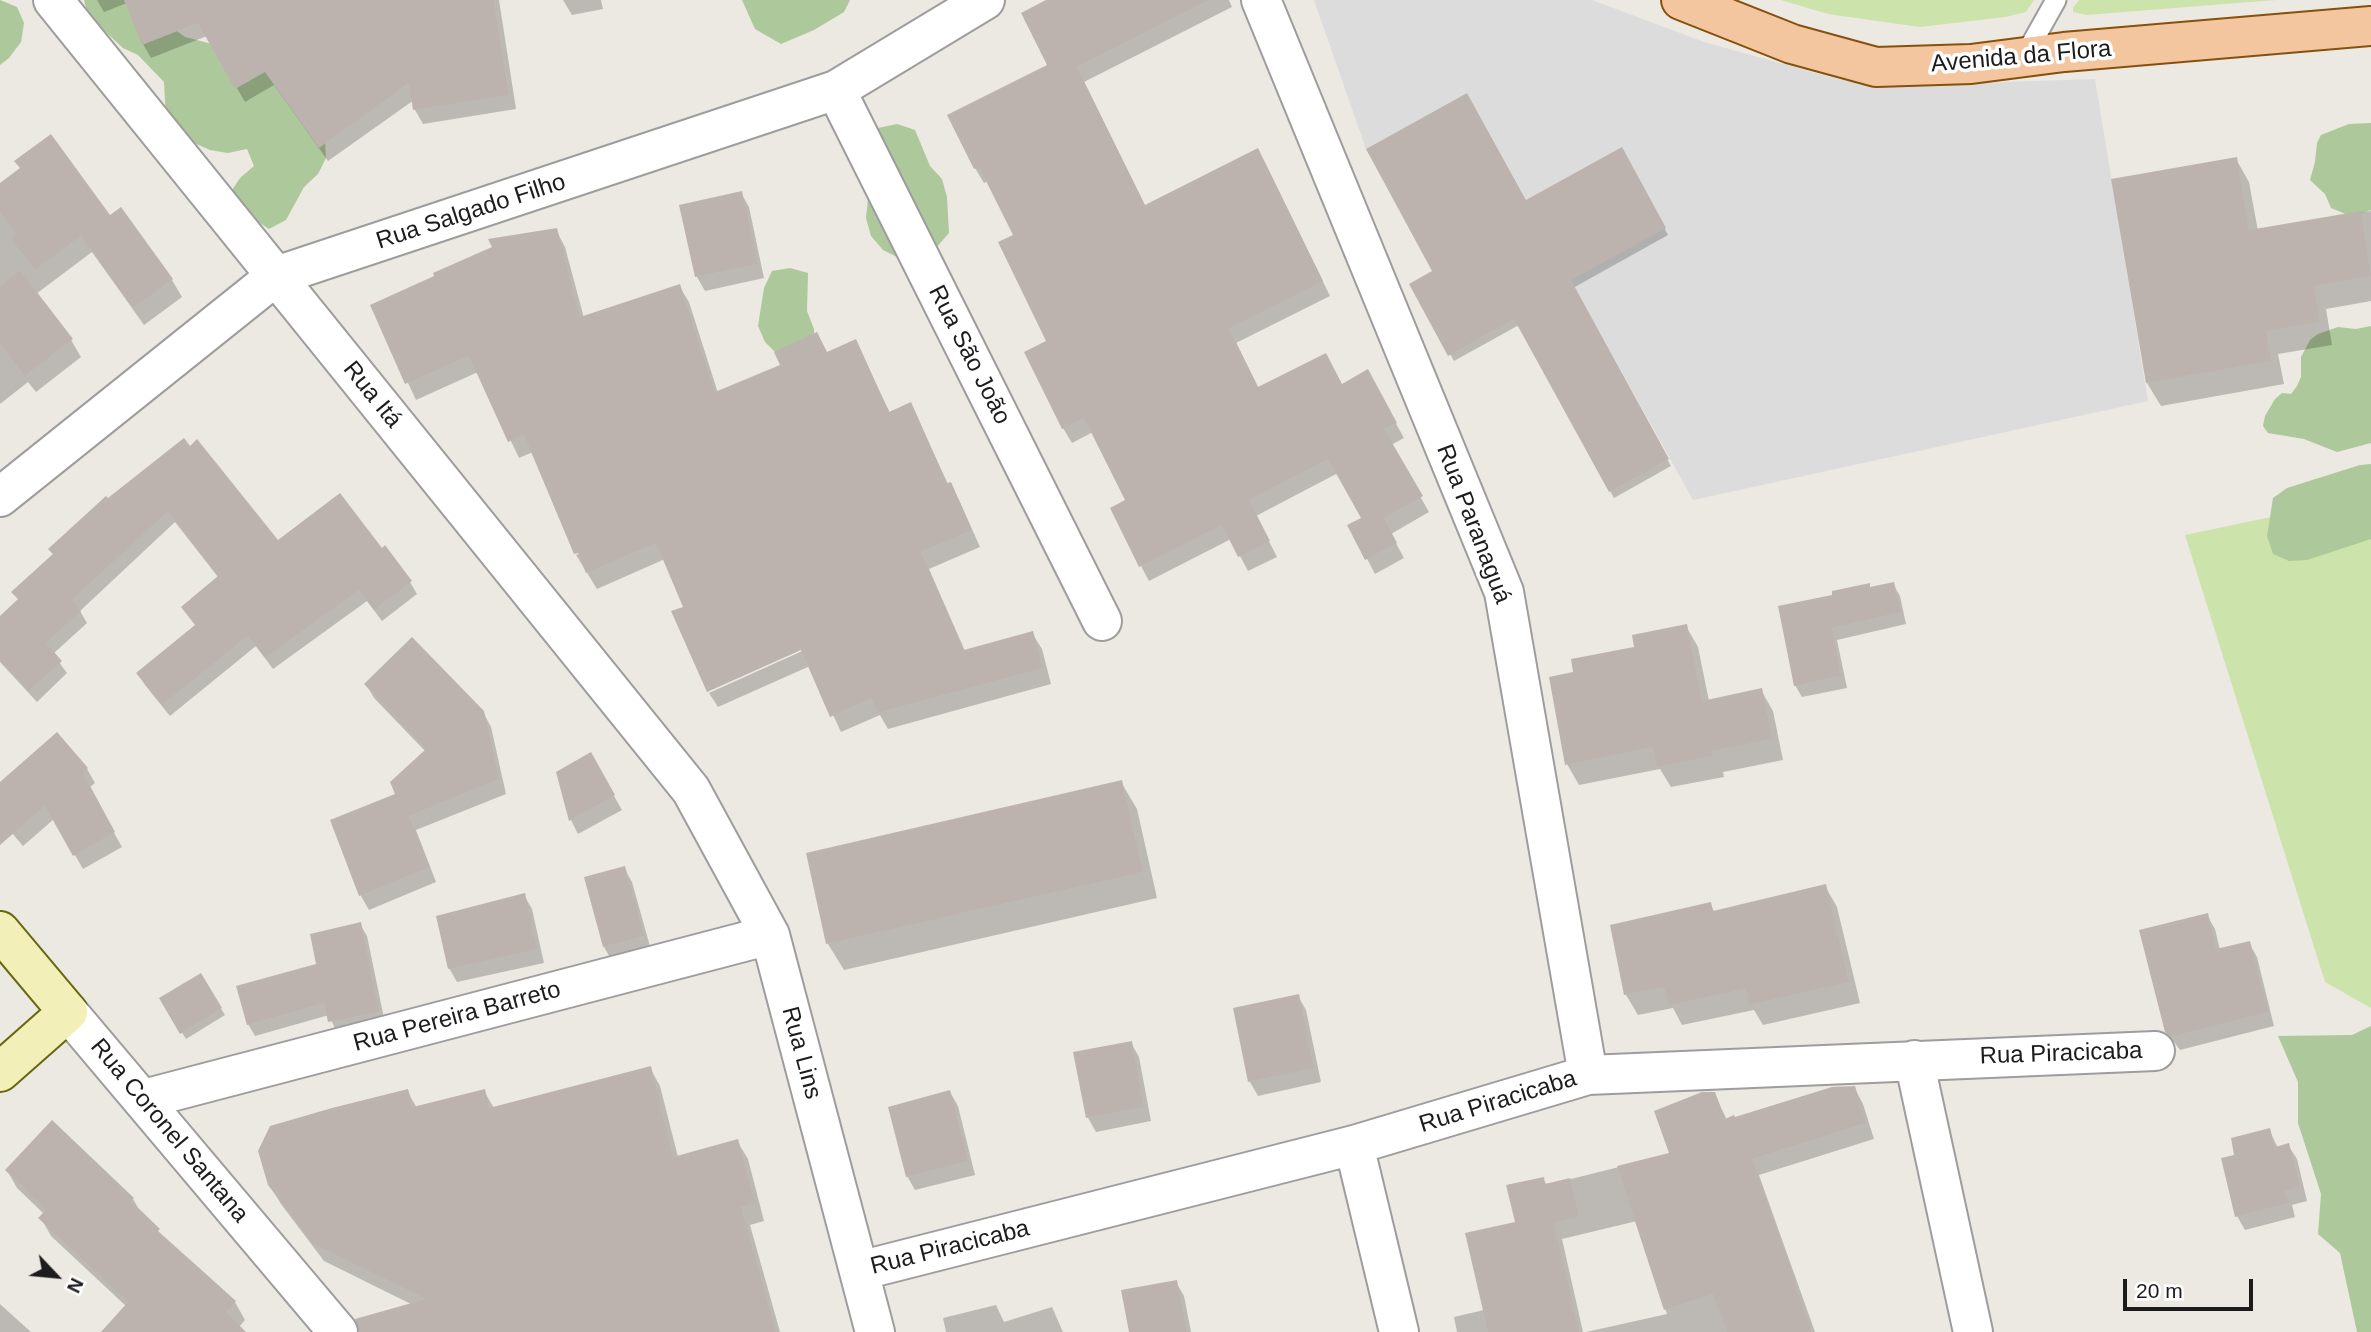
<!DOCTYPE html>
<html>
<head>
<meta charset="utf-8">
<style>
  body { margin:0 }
  #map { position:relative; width:2371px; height:1332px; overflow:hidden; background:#ece8e2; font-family:Arial,sans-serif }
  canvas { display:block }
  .north { position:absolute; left:21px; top:1241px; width:70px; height:70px; -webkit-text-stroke:5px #fff; paint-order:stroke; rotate:116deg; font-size:19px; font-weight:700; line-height:28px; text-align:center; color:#1c1c1c }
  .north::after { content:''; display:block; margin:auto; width:24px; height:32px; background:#1c1c1c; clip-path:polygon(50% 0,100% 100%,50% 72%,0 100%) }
  .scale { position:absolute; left:2123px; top:1279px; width:130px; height:32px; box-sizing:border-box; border:4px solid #1c1c1c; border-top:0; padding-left:9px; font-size:21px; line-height:24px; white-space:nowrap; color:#1c1c1c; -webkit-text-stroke:5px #fff; paint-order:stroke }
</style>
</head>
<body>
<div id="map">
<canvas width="2371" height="1332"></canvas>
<div class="north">N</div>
<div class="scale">20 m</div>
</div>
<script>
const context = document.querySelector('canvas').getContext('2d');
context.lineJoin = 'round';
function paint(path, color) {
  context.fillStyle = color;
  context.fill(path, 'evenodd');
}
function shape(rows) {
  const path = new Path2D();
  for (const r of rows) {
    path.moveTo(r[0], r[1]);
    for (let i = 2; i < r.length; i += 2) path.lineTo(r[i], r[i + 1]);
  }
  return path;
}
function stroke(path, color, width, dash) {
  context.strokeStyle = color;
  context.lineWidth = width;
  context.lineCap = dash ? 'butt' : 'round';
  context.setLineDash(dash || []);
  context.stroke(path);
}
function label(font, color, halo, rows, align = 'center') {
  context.font = font + ' Arial,sans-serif';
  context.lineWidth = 7;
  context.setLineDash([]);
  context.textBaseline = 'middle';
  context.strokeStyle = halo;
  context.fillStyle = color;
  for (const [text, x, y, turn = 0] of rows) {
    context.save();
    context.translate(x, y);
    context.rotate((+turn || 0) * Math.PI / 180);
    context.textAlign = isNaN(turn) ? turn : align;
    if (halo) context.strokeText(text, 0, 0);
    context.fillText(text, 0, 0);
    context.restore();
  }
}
const grass = shape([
  [1781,0,2034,0,2026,12,2005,17,1920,27,1828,14],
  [2079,0,2276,0,2086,15,2073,12,2073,8],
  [2371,496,2371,1008,2325,982,2185,535]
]);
const forest = shape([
  [0,0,17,7,24,23,21,42,9,58,0,65],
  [84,0,172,0,170,26,185,37,220,46,246,32,325,139,326,158,318,174,304,187,286,220,269,229,239,209,230,193,240,178,254,166,247,149,228,153,210,150,192,142,166,117,164,82,138,55,123,48,96,23,86,8],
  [742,0,850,0,844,12,814,30,781,44,755,29],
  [2371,123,2371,210,2357,215,2348,215,2331,208,2325,194,2310,180,2315,162,2317,143,2321,135,2349,124],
  [897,124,915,130,930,166,942,179,947,197,949,233,935,249,901,259,883,250,871,236,866,218,868,199,865,163,870,144,878,128],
  [790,268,808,273,807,311,814,329,814,346,783,360,765,342,758,326,764,288,772,271],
  [2371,326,2371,443,2337,452,2304,439,2268,433,2263,426,2265,416,2275,399,2282,393,2291,394,2297,386,2301,377,2301,357,2310,340,2318,334,2338,327,2356,329],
  [2371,464,2371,539,2307,560,2289,561,2273,554,2267,536,2273,498,2287,488,2360,465],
  [2371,1026,2371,1332,2357,1332,2340,1253,2318,1234,2321,1194,2298,1123,2298,1082,2278,1036,2352,1035]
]);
const parking = shape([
  [1314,0,1592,0,1704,42,1841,80,1917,85,2095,79,2148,401,1693,500,1467,93,1366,149]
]);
const shadow = shape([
  [97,0,499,0,516,109,423,124,415,110,414,100,328,161,274,85,245,102,207,36,151,58,143,44,127,3,104,12],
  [563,0,601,0,603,9,572,15],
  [1050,0,1229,0,1232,7,1084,82,1145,207,1266,165,1330,296,1236,343,1259,389,1342,386,1367,372,1404,438,1391,445,1429,512,1391,534,1404,558,1375,574,1350,526,1364,518,1338,473,1256,516,1277,557,1248,571,1231,539,1149,581,1141,566,1128,501,1093,432,1072,443,1063,428,1049,342,1015,235,988,181,984,183,975,168,1049,66],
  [1621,149,1668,235,1573,288,1671,466,1614,498,1519,325,1454,361,1412,285,1435,272,1525,202],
  [2236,159,2249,182,2258,231,2371,211,2371,301,2326,309,2332,345,2278,354,2284,384,2161,406,2147,383],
  [0,185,110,217,172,280,182,297,144,325,92,252,36,294,71,340,81,357,36,392,28,382,0,404],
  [741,193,749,207,764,278,705,291,697,277,681,207],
  [556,230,565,247,584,318,679,286,689,302,718,393,828,354,855,341,890,413,910,404,948,484,950,484,959,500,980,547,929,569,965,651,1032,633,1042,649,1051,684,888,729,880,715,841,732,810,666,718,707,709,693,809,648,685,607,665,559,597,589,576,555,587,551,533,452,519,458,478,372,416,400,372,306],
  [184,441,278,542,381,550,410,582,417,594,382,621,367,601,273,669,256,646,170,716,145,685,138,674,196,626,183,607,218,577,175,522,80,611,87,623,53,654,67,673,37,702,0,662,0,619,19,601,14,592,54,556,107,500],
  [1893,584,1900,596,1906,624,1837,640,1847,688,1802,697,1795,685,1780,608],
  [1686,626,1698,647,1709,701,1761,690,1773,711,1783,760,1723,772,1724,777,1671,787,1660,769,1579,785,1567,764,1575,673],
  [366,684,483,712,491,727,506,794,416,830,436,882,369,910,361,896,332,821,397,795,426,752,374,698],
  [590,754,622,810,578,834,571,820,558,773],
  [87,769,95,783,89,788,122,847,83,869,54,819,23,846,0,819,0,785],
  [1121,782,1137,809,1157,898,844,970,828,944,808,855],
  [624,868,632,882,651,950,612,961,604,947,586,878],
  [1825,886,1837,907,1860,1003,1763,1025,1754,1010,1682,1025,1673,1008,1638,1015,1626,995,1710,904,1715,913],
  [524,895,532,909,544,963,457,982,449,968],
  [2207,915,2215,929,2220,950,2249,943,2257,957,2274,1026,2180,1050,2166,1031],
  [360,924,367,936,385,1023,337,1033,329,1015,255,1036,248,1024,318,966],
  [200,975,225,1015,186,1039,161,999],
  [1298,996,1306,1010,1321,1082,1258,1096,1250,1082],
  [1131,1043,1139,1057,1151,1121,1096,1132,1088,1118],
  [650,1068,660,1086,678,1157,737,1141,748,1159,764,1221,750,1225,780,1332,379,1332,413,1305,324,1261,281,1204,269,1184,407,1091,417,1108,484,1091,494,1108],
  [1854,1087,1863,1104,1874,1139,1759,1175,1815,1332,1586,1332,1667,1314,1637,1221,1562,1239,1583,1332,1457,1332,1454,1317,1484,1310,1517,1223,1543,1179,1547,1185,1671,1154,1714,1093,1727,1120,1734,1119],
  [950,1092,958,1106,975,1175,915,1190,907,1176],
  [52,1123,133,1199,141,1213,162,1237,235,1302,245,1320,239,1327,244,1332,104,1332,127,1307,51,1236,41,1218,44,1214,17,1188,7,1170],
  [2269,1130,2278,1148,2288,1145,2297,1159,2307,1201,2292,1205,2295,1217,2245,1230,2237,1216,2236,1156],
  [1176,1282,1184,1296,1191,1332,1131,1332],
  [0,1304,31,1332,0,1332],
  [996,1305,1004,1322,1052,1307,1063,1332,946,1332,943,1318]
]);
const building = shape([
  [124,0,494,0,509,95,413,110,409,83,319,148,265,72,235,89,198,23,142,45],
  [1046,0,1209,0,1077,67,1145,205,1258,148,1323,281,1229,328,1258,387,1326,353,1342,384,1368,369,1397,423,1384,429,1423,496,1384,518,1397,543,1365,560,1347,525,1361,518,1328,459,1249,500,1270,541,1238,557,1222,525,1139,567,1110,508,1125,500,1084,418,1062,429,1024,352,1046,341,998,242,1013,235,979,167,974,169,947,115,1047,65,1021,13],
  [1467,93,1526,200,1622,147,1666,228,1571,280,1669,459,1609,492,1514,319,1448,356,1409,284,1432,271,1366,149],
  [51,134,110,215,121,207,173,279,133,308,81,236,35,270,11,239,16,234,0,212,0,183,20,168,14,161],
  [2237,157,2249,230,2361,211,2371,276,2314,286,2320,322,2266,331,2272,361,2146,383,2111,179],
  [742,191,758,264,695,277,679,205],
  [557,228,580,317,680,284,715,392,780,365,774,352,817,332,827,352,856,339,889,412,911,402,947,483,951,482,972,530,921,552,964,650,1033,631,1043,668,877,713,872,698,830,717,801,650,707,692,671,611,683,607,656,543,586,573,578,553,574,554,524,435,508,442,469,356,405,384,370,305,434,276,433,273,492,247,488,239],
  [20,270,73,339,25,376,0,344,0,286],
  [184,438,190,446,197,439,278,540,340,493,382,548,385,545,412,581,374,610,359,590,265,658,248,636,162,705,136,673,195,625,181,607,218,576,168,511,72,600,81,611,46,643,62,661,29,691,0,660,0,616,18,599,11,592,53,554,48,549,106,496,108,498],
  [1894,582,1901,612,1832,628,1841,676,1794,686,1778,606,1832,595,1832,591,1870,583,1870,587],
  [1687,624,1702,701,1762,688,1772,739,1712,751,1713,756,1657,767,1653,747,1565,765,1549,677,1573,672,1571,659,1634,647,1632,635],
  [412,637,484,711,499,779,409,816,430,867,359,896,330,820,395,794,390,782,426,749,364,684],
  [57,732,88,768,83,773,115,832,73,856,45,806,0,845,0,782],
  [591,752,615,795,569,821,556,772],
  [1122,780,1143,872,826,944,806,853],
  [625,866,644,936,603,947,584,877],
  [1826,884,1849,982,1749,1005,1745,989,1669,1005,1664,987,1624,995,1610,925,1711,902,1713,911],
  [525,893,537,949,448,969,436,916],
  [2208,913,2216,949,2250,941,2268,1012,2171,1037,2165,1032,2139,930],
  [361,922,379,1012,328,1022,324,1003,247,1025,236,986,316,964,310,934],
  [201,973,222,1008,180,1034,159,998],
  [1299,994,1314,1068,1248,1082,1233,1008],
  [1132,1041,1144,1107,1086,1118,1073,1052],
  [651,1066,673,1157,738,1139,755,1203,741,1207,776,1332,359,1332,355,1319,426,1299,312,1243,268,1185,258,1151,270,1126,332,1108,408,1089,413,1107,485,1089,489,1108],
  [1855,1086,1866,1123,1752,1159,1796,1282,1794,1283,1812,1332,1727,1332,1713,1294,1664,1310,1617,1166,1669,1153,1654,1111,1702,1092,1715,1092,1725,1119,1734,1115,1735,1117,1832,1087],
  [950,1090,968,1161,906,1177,888,1107],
  [52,1120,134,1198,131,1201,160,1229,158,1231,236,1301,226,1312,246,1332,101,1332,128,1302,38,1218,46,1210,5,1170],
  [2270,1128,2275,1147,2289,1143,2300,1187,2285,1191,2289,1203,2235,1217,2221,1158,2234,1155,2231,1138],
  [1544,1177,1545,1184,1570,1178,1579,1217,1554,1223,1579,1332,1488,1332,1465,1233,1515,1222,1506,1185],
  [1177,1280,1187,1332,1129,1332,1121,1290]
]);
const lane = shape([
  [2024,57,2056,0]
]);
const street = shape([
  [53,0,691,790,770,935,875,1332],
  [1261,0,1504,592,1588,1075],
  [836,90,1102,621],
  [0,497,276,276,836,90,985,0],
  [68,1012,338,1332],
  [1914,1060,1973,1332],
  [144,1099,770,935],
  [1354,1145,1399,1332],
  [859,1271,1354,1145,1588,1075,2155,1051]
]);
const secondary = shape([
  [0,931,68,1012,0,1072]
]);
const primary = shape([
  [1681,0,1792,44,1876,67,1971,64,2064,52,2371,26]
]);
const streetNames = [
  ["Avenida da Flora",2021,57,-5],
  ["Rua Salgado Filho",471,212,-18],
  ["Rua São João",969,355,63],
  ["Rua Itá",372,395,51],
  ["Rua Paranaguá",1473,524,69],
  ["Rua Pereira Barreto",457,1017,-15],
  ["Rua Lins",801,1053,75],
  ["Rua Piracicaba",2061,1054,-2],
  ["Rua Piracicaba",1498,1102,-17],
  ["Rua Coronel Santana",169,1131,50],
  ["Rua Piracicaba",950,1248,-14]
];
paint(grass, '#cde3ac');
paint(forest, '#adc89a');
paint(parking, '#dcdcdc');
paint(shadow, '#0003');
paint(building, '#bcb3af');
stroke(lane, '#9d9d9d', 23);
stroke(street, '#9d9d9d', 42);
stroke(secondary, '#67670e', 42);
stroke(primary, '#86500d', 42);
stroke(lane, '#fff', 19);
stroke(street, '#fff', 38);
stroke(secondary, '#f3efb9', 38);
stroke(primary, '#f3c6a0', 38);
label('24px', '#1c1c1c', '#fff', streetNames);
</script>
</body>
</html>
